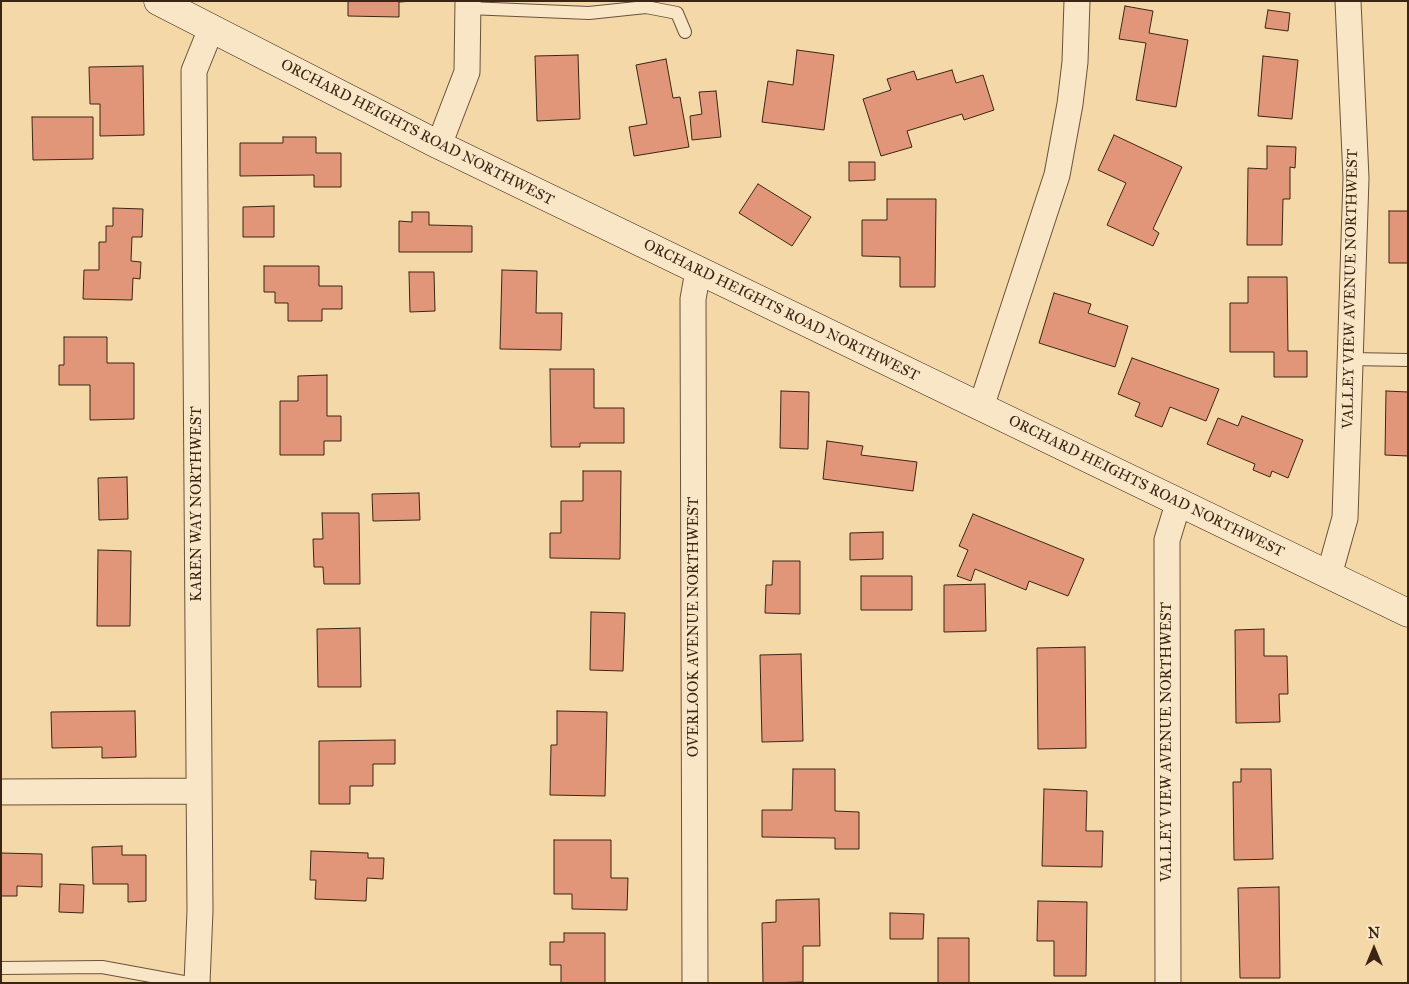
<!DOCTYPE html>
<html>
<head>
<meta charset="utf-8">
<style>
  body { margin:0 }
  #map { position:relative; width:1409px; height:984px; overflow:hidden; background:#f5d8a8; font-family:"IM FELL Great Primer",serif }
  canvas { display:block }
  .frame { position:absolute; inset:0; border:2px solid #3a2515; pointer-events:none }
  .north { position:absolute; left:1349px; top:924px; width:50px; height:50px; -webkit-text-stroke:4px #f8e6c6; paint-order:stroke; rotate:0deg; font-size:14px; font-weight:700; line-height:20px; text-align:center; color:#3a2515 }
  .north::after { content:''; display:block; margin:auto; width:18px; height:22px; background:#3a2515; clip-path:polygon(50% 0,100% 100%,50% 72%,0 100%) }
</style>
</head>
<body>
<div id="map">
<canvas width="1409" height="984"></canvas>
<div class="frame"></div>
<div class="north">N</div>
</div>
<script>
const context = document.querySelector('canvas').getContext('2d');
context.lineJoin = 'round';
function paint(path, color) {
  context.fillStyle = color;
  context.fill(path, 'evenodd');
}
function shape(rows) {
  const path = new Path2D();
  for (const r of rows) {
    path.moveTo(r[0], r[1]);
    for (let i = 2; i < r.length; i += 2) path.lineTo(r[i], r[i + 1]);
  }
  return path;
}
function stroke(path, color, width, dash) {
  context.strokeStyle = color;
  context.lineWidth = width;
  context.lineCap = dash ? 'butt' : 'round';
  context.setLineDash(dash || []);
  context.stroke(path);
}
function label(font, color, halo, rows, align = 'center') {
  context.font = font + ' "IM FELL Great Primer",serif';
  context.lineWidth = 4;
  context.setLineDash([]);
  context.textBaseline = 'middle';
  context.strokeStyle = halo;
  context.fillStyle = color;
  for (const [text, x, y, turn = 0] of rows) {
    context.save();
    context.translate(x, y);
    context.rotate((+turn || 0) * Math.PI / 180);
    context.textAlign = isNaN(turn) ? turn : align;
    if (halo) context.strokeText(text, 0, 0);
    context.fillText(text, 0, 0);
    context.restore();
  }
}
const building = shape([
  [348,1,414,1,399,2,399,17,348,16,348,1],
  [1125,6,1153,11,1149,33,1188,40,1176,107,1136,100,1146,43,1119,39,1125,6],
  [1268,10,1290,13,1288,31,1265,28,1268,10],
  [797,50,834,55,824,130,762,122,768,81,793,85,797,50],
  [578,55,580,119,537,121,535,56,578,55],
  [1263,56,1298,60,1292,119,1258,116,1263,56],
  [666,59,673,98,680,97,689,147,634,156,629,127,647,124,636,65,666,59],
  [143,66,144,135,100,136,100,104,90,104,89,67,143,66],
  [952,70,956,83,983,75,994,110,964,120,962,114,907,131,912,147,881,156,863,99,891,90,887,79,914,71,917,80,952,70],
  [716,91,721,137,692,140,690,116,702,114,699,92,716,91],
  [32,117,93,117,93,159,33,160,32,117],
  [1114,135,1182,167,1153,229,1159,233,1153,246,1107,225,1126,183,1098,170,1114,135],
  [283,137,316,137,316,153,341,153,341,187,314,187,314,175,240,176,240,143,283,143,283,137],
  [1267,146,1296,147,1295,168,1290,167,1290,199,1283,199,1282,245,1247,245,1248,168,1267,169,1267,146],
  [849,162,875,162,875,180,849,181,849,162],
  [758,184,811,217,792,246,739,213,758,184],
  [887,199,936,199,935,287,900,287,900,257,862,256,862,220,887,220,887,199],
  [274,206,274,237,243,237,243,207,274,206],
  [113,208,143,209,142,237,132,237,131,261,141,262,140,279,133,278,132,300,83,299,84,270,99,270,99,242,106,242,106,226,113,226,113,208],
  [1389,211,1408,211,1408,263,1389,263,1389,211],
  [412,212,429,212,429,225,472,226,472,252,399,252,399,221,412,222,412,212],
  [264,266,319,266,319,286,342,286,342,309,322,309,322,321,288,321,288,303,275,303,275,292,264,292,264,266],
  [502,270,537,271,536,313,562,313,561,350,500,349,502,270],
  [409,272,434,272,435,311,410,312,409,272],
  [1248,277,1287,277,1288,351,1307,351,1307,377,1274,377,1274,352,1230,352,1230,303,1248,303,1248,277],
  [1054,293,1091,304,1088,313,1128,326,1115,367,1039,343,1054,293],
  [64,337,107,337,107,363,134,363,134,419,90,420,90,385,59,385,59,365,64,365,64,337],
  [1132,358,1219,389,1206,421,1170,407,1162,427,1135,416,1140,403,1118,394,1132,358],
  [550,369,594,369,594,408,624,408,624,443,580,443,580,447,551,447,550,369],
  [327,375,327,416,341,416,341,441,324,441,324,455,280,455,280,401,298,401,298,376,327,375],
  [781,391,809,392,808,449,780,448,781,391],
  [1386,391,1408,392,1408,456,1385,455,1386,391],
  [1242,416,1303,440,1288,478,1272,471,1270,477,1253,470,1255,464,1207,444,1218,418,1238,426,1242,416],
  [827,441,863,446,861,455,917,462,913,491,823,479,827,441],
  [583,471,621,471,620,559,550,558,550,533,561,533,561,501,583,501,583,471],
  [127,477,128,519,99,520,98,478,127,477],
  [419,493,420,520,373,521,372,494,419,493],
  [322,513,359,513,360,584,324,584,323,567,314,567,313,539,323,539,322,513],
  [973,514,1084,559,1068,596,1029,581,1026,590,975,569,971,581,957,576,968,550,959,546,973,514],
  [883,532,883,559,850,560,850,533,883,532],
  [98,550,131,551,130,626,97,626,98,550],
  [773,561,800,561,800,614,765,613,766,585,772,585,773,561],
  [861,576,912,576,912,610,861,610,861,576],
  [985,584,986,631,944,632,944,585,985,584],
  [591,612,625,613,623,671,590,670,591,612],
  [360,628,361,687,318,687,317,629,360,628],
  [1264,629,1264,656,1287,656,1288,694,1279,694,1280,722,1236,723,1235,630,1264,629],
  [1085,647,1086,748,1038,749,1037,648,1085,647],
  [801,654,803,741,762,742,760,655,801,654],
  [135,711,136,757,102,758,102,747,52,748,51,712,135,711],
  [557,711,607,712,605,796,550,795,551,745,557,745,557,711],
  [395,740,395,764,373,764,373,786,350,786,350,804,319,804,319,741,395,740],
  [793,769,835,769,835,811,859,812,859,849,835,849,835,838,762,837,762,810,792,810,793,769],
  [1241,769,1271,769,1273,859,1234,860,1233,782,1241,782,1241,769],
  [1044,789,1087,791,1086,831,1103,831,1102,867,1042,866,1044,789],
  [554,840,611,840,611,878,628,878,627,910,572,909,572,894,554,894,554,840],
  [122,846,122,855,146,855,146,901,128,902,128,884,93,884,92,847,122,846],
  [311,851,368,853,368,858,384,858,383,879,367,878,366,901,315,899,316,880,310,880,311,851],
  [1,853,42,854,42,887,17,886,17,896,1,896,1,853],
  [60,884,84,885,83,913,59,912,60,884],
  [1279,887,1280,978,1240,978,1238,888,1279,887],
  [819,899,820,946,803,946,803,982,763,983,762,923,776,922,776,900,819,899],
  [1038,901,1087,902,1086,976,1054,976,1054,941,1037,941,1038,901],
  [890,913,924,914,923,939,890,939,890,913],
  [564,933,605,933,605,983,561,983,561,965,550,965,550,942,564,942,564,933],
  [938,938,969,938,969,983,938,983,938,938]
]);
const lane = shape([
  [468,8,589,13,646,7,677,13,685,32],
  [1350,359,1408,360],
  [1,968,102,967,189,983]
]);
const street = shape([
  [439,145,467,72,468,1],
  [981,407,1057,175,1070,104,1075,62,1077,1],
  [1329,575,1345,518,1356,178,1348,1],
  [1,792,199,791],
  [197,983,200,911,194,71,211,29],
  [695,983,693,299,698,271],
  [1168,983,1167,540,1178,504]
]);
const secondary = shape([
  [158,1,439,145,1408,613]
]);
const streetNames = [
  ["ORCHARD HEIGHTS ROAD NORTHWEST",417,133,27],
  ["VALLEY VIEW AVENUE NORTHWEST",1351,289,-89],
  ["ORCHARD HEIGHTS ROAD NORTHWEST",781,311,26],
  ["ORCHARD HEIGHTS ROAD NORTHWEST",1146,487,26],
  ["KAREN WAY NORTHWEST",197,504,-90],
  ["OVERLOOK AVENUE NORTHWEST",694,627,-90],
  ["VALLEY VIEW AVENUE NORTHWEST",1167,742,-90]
];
paint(building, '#e29679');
stroke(building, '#3a2515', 1);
stroke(lane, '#69523a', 14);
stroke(street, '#69523a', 27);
stroke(secondary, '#3a2515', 29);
stroke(lane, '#f8e6c6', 12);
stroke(street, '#f8e6c6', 25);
stroke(secondary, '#f8e6c6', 28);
label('15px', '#3a2515', '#f8e6c6', streetNames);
</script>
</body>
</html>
